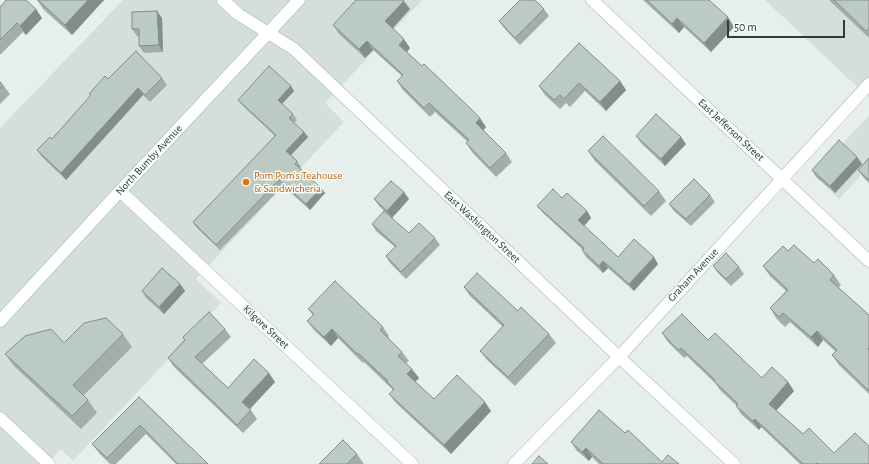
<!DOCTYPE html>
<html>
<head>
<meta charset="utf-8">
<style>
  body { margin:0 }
  #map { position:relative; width:869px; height:464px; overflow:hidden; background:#e6efeb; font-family:"Alegreya Sans",sans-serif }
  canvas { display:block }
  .scale { position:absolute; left:727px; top:20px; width:118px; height:18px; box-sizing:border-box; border:2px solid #24423a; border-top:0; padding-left:5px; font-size:12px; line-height:14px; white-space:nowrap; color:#24423a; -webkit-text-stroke:3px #f7fbf9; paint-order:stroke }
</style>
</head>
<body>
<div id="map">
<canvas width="869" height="464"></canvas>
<div class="scale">50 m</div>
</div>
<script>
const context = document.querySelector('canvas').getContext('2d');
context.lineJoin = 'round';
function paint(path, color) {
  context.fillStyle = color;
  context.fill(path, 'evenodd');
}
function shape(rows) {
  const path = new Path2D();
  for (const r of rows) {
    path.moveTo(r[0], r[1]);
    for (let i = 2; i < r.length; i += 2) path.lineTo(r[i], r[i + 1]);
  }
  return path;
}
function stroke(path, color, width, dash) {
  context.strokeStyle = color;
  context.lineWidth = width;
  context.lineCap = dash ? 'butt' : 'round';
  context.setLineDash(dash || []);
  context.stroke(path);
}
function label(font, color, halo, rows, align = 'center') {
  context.font = font + ' "Alegreya Sans",sans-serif';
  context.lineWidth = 3;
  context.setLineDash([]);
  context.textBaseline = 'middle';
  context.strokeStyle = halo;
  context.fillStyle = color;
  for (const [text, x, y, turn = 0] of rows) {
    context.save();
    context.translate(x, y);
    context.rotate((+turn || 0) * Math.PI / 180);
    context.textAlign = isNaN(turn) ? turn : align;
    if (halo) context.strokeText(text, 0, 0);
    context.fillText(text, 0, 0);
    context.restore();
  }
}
const built = shape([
  [123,0,422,0,325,103,344,122,196,279,221,303,73,461,61,449,47,464,0,464,0,128],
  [765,0,869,0,869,98],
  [869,116,869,167,839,199,813,174]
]);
const minor = shape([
  [223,0,238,14,294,49,619,357,734,464],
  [592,0,869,261],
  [120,191,412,464],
  [0,321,120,191,299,0],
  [0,418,49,464],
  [514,464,619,357,869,84]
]);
const wall = shape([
  [37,0,104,0,72,35,44,10],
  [643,0,709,0,734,27,711,52,684,27,679,33],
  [829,0,869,0,869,38],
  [0,7,42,18,26,35,23,32,0,55],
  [410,9,393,28,410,48,407,52,486,127,483,130,506,153,512,162,496,177,472,152,466,143,468,142,435,112,430,117,403,90,397,81,402,76,373,50,365,58,339,34,333,25],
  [544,9,549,16,520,45,504,28,499,21],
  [162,18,163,52,144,53,139,46,139,36,137,36,132,29],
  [579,43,620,81,626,90,606,111,585,91,570,107,566,103,560,109,545,95,539,86],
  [162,78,167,85,150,102,143,95,66,180,42,157,37,150,52,139,91,96,89,94,108,79],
  [0,82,3,85,10,94,0,104],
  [291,86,294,91,282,104,293,114,297,120,294,123,304,132,308,137,291,155,297,161,301,167,300,168,325,193,310,210,283,186,220,250,196,227,193,222,275,136,242,105,238,100],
  [636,136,686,144,665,166,641,143],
  [588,151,659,191,666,201,651,216,595,161],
  [857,157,862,164,835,193,816,177,812,170],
  [869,158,869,183,864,178,858,170],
  [710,195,715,202,691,226,674,211,669,204],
  [562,198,587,211,591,218,584,226,618,257,658,264,634,291,608,268,603,273,586,257,582,250,582,249,542,212,537,206],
  [374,199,409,199,392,218,379,206],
  [372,224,409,233,435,238,440,245,406,279,390,263,386,256,395,247,376,231],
  [788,251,814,263,834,275,841,285,838,288,869,315,869,394,839,365,832,355,836,352,823,340,818,347,790,322,785,327,776,318,770,308,786,291,770,276,763,266],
  [713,266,739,267,744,274,731,286,718,273],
  [180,284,185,291,164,314,146,298,142,291],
  [464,287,518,311,549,334,556,343,515,386,487,360,480,351,503,327,470,296],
  [308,309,383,327,389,336,388,338,402,352,409,361,406,363,419,378,415,382,434,399,491,411,451,454,396,403,389,394,393,390,390,387,364,362,363,363,338,338,331,346,314,330,307,321,313,315],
  [225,329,231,337,202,364,228,388,275,382,250,409,257,419,243,433,174,367,168,358,184,340,183,337],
  [662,333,708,340,762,378,788,382,794,391,776,410,803,434,834,453,869,464,800,464,761,427,759,430,742,415,736,406,737,406,720,390,715,383,687,356,684,358,668,342],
  [123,334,132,347,83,396,88,400,97,413,81,429,14,366,5,354],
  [139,397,208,464,176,464,146,434,116,464,110,464,99,453,92,444],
  [625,433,662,462,679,464,599,464,592,457,589,461,577,451,571,442],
  [357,454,364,464,319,464]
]);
const shadedWall = shape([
  [88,0,104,0,72,35,65,25],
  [404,1,410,9,391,30,385,21],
  [36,9,42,18,26,35,20,26],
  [157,11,162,18,163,52,159,45],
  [728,17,734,27,711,52,704,43],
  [677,18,684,27,679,33,672,24],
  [404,39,410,48,405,54,399,45],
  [367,41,373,50,365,58,359,49],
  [620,81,626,90,606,111,600,102],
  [291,86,294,91,281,105,278,100],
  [138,88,143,95,66,180,61,173],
  [480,118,486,127,482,132,476,123],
  [304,132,308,137,290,156,286,151],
  [681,137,686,144,665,166,661,159],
  [857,157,862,164,835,193,830,186],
  [321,188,325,193,310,210,306,204],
  [404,192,409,199,392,218,387,211],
  [587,211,591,218,583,227,578,220],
  [654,257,658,264,634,291,629,284],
  [603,261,608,268,603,273,599,266],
  [180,284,185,291,164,314,159,307],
  [332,329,338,338,331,346,324,337],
  [817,331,823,340,818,347,811,337],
  [412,369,419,378,414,383,407,374],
  [269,373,275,382,248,411,242,402],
  [788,382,794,391,775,412,769,404],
  [485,402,491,411,451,454,444,445],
  [755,419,761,427,759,430,753,421],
  [586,448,592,457,589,461,582,452]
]);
const building = shape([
  [6,0,26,0,36,9,20,26,17,23,0,40,0,7,6,0],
  [38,0,88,0,65,25,38,0],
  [356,0,403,0,404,1,385,21,404,39,399,45,422,66,424,64,472,110,480,118,476,123,506,153,490,168,466,143,469,140,429,103,424,108,397,81,403,75,367,41,359,49,333,25,356,0],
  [520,0,535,0,544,9,515,38,499,21,520,0],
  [647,0,709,0,728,17,704,43,677,18,672,24,647,0],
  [834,0,869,0,869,28,866,31,834,0],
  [157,11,159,45,139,46,139,29,132,29,132,12,157,11],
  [579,43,620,81,600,102,579,83,564,99,560,95,554,100,539,86,579,43],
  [136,51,162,78,145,95,138,88,61,173,37,150,50,137,52,139,91,95,89,94,105,76,108,79,136,51],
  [269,66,291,86,278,100,293,114,289,118,304,132,286,151,297,161,295,164,321,188,306,204,279,180,216,245,193,222,276,135,238,100,269,66],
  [0,82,3,85,0,89,0,82],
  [656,114,681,137,661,159,636,136,656,114],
  [603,136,659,191,644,206,588,151,603,136],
  [839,140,857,157,830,186,812,170,839,140],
  [869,158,869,180,858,170,869,158],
  [694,179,710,195,686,219,669,204,694,179],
  [391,181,404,192,387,211,374,199,391,181],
  [553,189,562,198,567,193,587,211,578,220,618,257,634,239,654,257,629,284,603,261,599,266,582,250,584,248,537,206,553,189],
  [384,211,409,233,419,223,435,238,401,272,386,256,396,246,372,224,384,211],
  [794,245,814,263,818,259,834,275,830,280,869,315,869,348,868,349,869,350,869,391,832,355,837,350,817,331,811,337,783,313,779,317,770,308,788,290,763,266,783,246,788,251,794,245],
  [726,253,739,267,726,279,713,266,726,253],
  [162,268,180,284,159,307,142,291,162,268],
  [477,273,518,311,521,307,549,334,508,377,480,351,504,325,464,287,477,273],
  [335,281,383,327,380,330,402,352,398,356,412,369,407,374,434,399,457,375,485,402,444,445,389,394,394,389,387,382,388,381,358,353,357,354,332,329,324,337,307,321,314,314,308,309,335,281],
  [209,312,225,329,195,357,228,388,254,359,269,373,242,402,251,410,237,425,168,358,185,340,183,337,209,312],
  [682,314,708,340,715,333,762,378,772,367,788,382,769,404,803,434,809,428,834,453,855,433,869,446,869,464,818,464,817,463,816,464,803,464,755,419,753,421,736,406,738,404,714,381,715,380,681,348,678,350,662,333,682,314],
  [106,318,123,334,73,385,88,400,72,416,5,354,25,336,51,329,64,343,84,323,106,318],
  [139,397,208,464,178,464,140,425,107,458,92,444,139,397],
  [599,410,625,433,628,430,662,462,668,455,679,464,603,464,586,448,582,452,571,442,599,410],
  [343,440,357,454,347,464,319,464,343,440],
  [539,456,548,464,532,464,539,456]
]);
const markers = [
  [246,182,4,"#e8710a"]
];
const streetNames = [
  ["East Jefferson Street",731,130,43],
  ["North Bumby Avenue",149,160,-47],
  ["East Washington Street",482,227,43],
  ["Graham Avenue",693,275,-47],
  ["Kilgore Street",266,327,43]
];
const foodNames = [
  ["Pom Pom's Teahouse",254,176],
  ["& Sandwicheria",254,189]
];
paint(built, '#d4dfda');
stroke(minor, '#a8b8b2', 13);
stroke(minor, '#fff', 12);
paint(wall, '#a1aea9');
paint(shadedWall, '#838d89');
paint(building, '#bbcac4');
stroke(building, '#838d89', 1);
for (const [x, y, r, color] of markers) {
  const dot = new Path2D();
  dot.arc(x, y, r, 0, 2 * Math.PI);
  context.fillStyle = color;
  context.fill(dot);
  stroke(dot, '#f7fbf9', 1.5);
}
label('11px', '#24423a', '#f7fbf9', streetNames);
label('11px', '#c56008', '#f7fbf9', foodNames, 'left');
</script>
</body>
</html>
